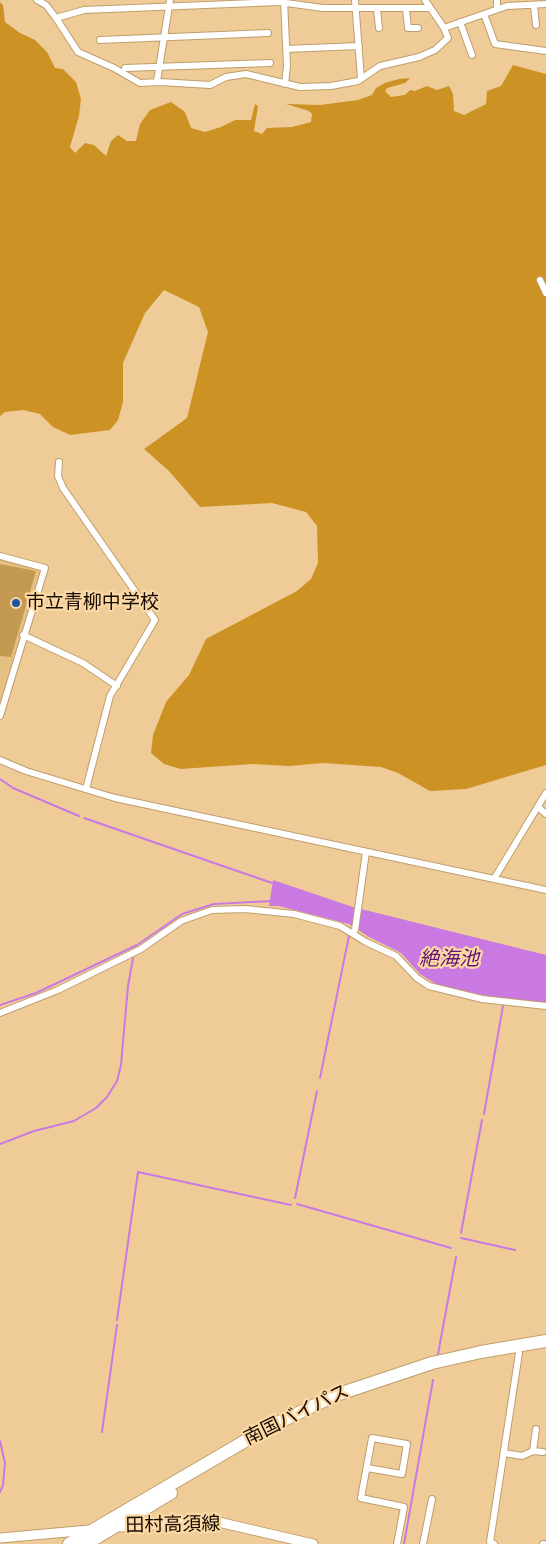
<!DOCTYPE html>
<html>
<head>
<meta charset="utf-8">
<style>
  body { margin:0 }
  canvas { display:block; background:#efcc97 }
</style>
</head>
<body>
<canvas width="546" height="1544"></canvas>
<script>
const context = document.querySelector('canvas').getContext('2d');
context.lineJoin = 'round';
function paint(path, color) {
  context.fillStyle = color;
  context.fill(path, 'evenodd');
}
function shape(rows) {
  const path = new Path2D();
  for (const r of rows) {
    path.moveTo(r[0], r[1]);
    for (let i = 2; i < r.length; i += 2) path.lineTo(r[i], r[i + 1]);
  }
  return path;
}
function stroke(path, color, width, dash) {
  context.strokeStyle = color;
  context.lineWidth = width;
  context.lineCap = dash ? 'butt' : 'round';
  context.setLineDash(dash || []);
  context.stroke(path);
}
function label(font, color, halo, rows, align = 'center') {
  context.font = font + ' Jost,"Noto Sans JP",sans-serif';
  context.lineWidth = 4.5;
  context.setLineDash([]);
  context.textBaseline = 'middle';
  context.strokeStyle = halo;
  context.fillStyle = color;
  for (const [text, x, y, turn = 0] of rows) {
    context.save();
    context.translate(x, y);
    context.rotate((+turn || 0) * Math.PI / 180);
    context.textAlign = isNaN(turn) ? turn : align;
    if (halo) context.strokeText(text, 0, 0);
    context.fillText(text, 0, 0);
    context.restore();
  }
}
const built = shape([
  [0,557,40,568,42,571,0,707]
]);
const green = shape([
  [0,564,36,571,11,657,0,656]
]);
const forest = shape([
  [0,2,3,5,5,22,20,33,35,40,47,52,55,68,63,69,76,82,81,99,79,116,70,147,75,153,85,143,94,145,106,156,111,141,118,135,127,141,136,141,140,124,150,110,171,102,185,112,191,128,205,132,221,127,235,120,251,120,255,104,258,106,254,131,262,134,267,128,292,127,311,122,312,114,309,111,286,104,320,105,358,100,372,95,376,88,385,83,399,79,410,78,405,83,387,88,385,91,391,97,405,95,410,90,415,91,427,86,437,90,449,86,453,94,454,111,464,115,486,104,487,91,501,86,513,65,546,74,546,765,466,789,430,791,398,773,381,767,323,763,289,766,252,764,181,769,164,764,151,753,153,735,166,702,189,675,206,639,297,591,311,579,318,563,317,526,306,512,272,503,200,507,169,471,144,449,187,418,208,332,199,307,164,290,145,313,123,363,123,402,118,420,110,430,70,435,53,427,40,414,23,410,5,412,0,416]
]);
const water = shape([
  [273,880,353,907,546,955,546,1004,502,999,439,986,420,974,401,953,369,937,349,924,279,906,269,906]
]);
const stream = shape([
  [0,779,13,788,79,816],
  [84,818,272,883],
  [0,1005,36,993,137,945,182,914,214,904,271,901],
  [320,1078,349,936],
  [484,1114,503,1006],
  [0,1144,34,1131,74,1121,96,1108,107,1097,117,1081,121,1065,128,986,133,958],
  [295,1198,317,1091],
  [297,1204,451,1248],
  [461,1233,482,1120],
  [461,1238,515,1250],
  [117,1320,138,1172,291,1205],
  [438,1354,456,1257],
  [102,1432,117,1325],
  [0,1441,5,1463,3,1485,0,1492],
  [404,1544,433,1380]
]);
const street = shape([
  [37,0,46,5,56,18,78,52,114,68,140,83,160,82,210,85,226,77,246,74,300,87,331,86,358,81,380,66,419,57,435,50,448,38,444,28],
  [284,0,287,66,285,84],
  [355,0,361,79],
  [425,0,444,28,507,6,546,4],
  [497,0,497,9],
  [534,6,536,25],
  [377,9,379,28],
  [406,9,408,28,418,28],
  [484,14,495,44,546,51],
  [56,18,84,10,279,2,323,8,430,8],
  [460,22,472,55],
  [100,40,268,33],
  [286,49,359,46],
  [125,68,270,63],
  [157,81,170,0],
  [540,280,546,293],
  [59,462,58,476,63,488,155,620,110,696,86,789],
  [0,556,45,568,0,716],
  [23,635,83,663,117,686],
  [0,760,26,771,115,798,546,890],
  [538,807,546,814],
  [494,879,546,793],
  [352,933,355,930,366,852],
  [0,1013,58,990,141,949,181,921,212,910,245,909,294,914,340,926,366,942,396,956,417,978,429,986,482,999,546,1006],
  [533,1451,543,1452],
  [504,1453,522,1456,533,1451,536,1429],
  [367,1468,402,1474,407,1444,372,1438,361,1498,404,1507,397,1544],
  [423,1544,432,1499],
  [494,1544,490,1542,519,1353],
  [543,1544,544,1544]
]);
const secondary = shape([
  [120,1527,214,1521,313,1544],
  [0,1538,89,1530]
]);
const highway = shape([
  [69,1544,269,1427,336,1395,432,1363,481,1352,546,1341],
  [86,1544,171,1493]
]);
const markers = [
  [16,603,5,"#1953a4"]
];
const poiNames = [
  ["市立青柳中学校",26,603]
];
const streetNames = [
  ["南国バイパス",297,1416,-26],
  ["田村高須線",173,1526,-1]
];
const waterNames = [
  ["絶海池",449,960]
];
paint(built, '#e6bf83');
paint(green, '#c49952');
paint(forest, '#cc9223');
paint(water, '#ca79e3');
stroke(stream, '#ca79e3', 2);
stroke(street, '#bf9e6b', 8);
stroke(secondary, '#bf9e6b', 11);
stroke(highway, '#bf9e6b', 14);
stroke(street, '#fff', 6);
stroke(secondary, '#fff', 9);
stroke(highway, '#fff', 12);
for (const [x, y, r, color] of markers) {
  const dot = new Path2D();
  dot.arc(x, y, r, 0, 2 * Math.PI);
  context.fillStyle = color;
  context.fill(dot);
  stroke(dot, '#fcd9a4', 2);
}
label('19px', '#150900', '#fcd9a4', poiNames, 'left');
label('19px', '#150900', '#fcd9a4', streetNames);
label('italic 20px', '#611475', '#fcd9a4', waterNames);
</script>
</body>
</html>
